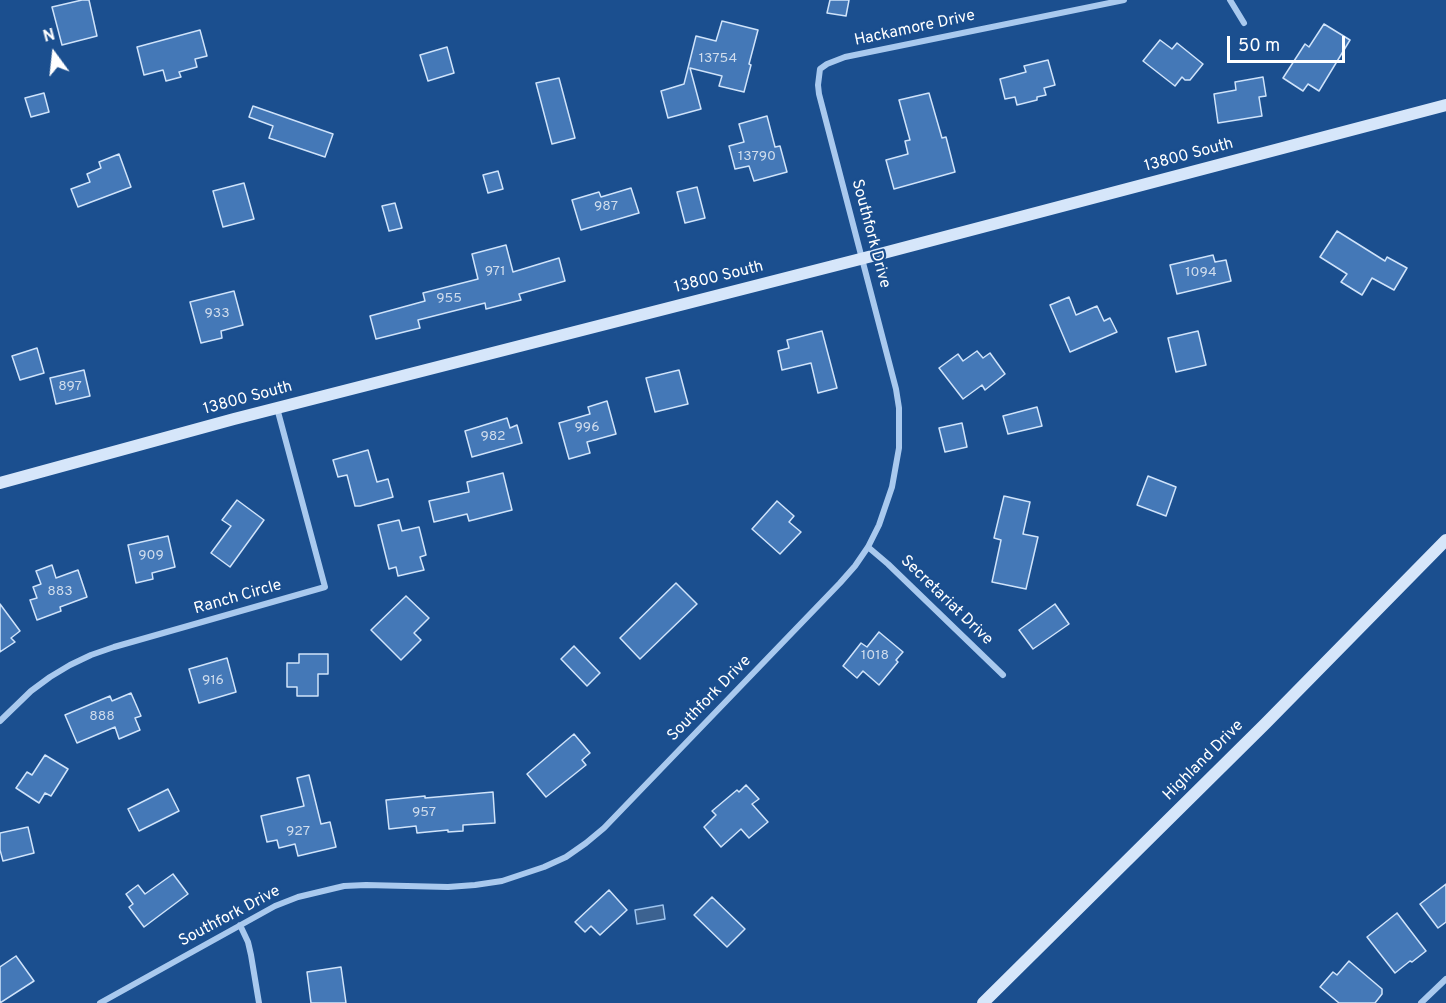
<!DOCTYPE html>
<html>
<head>
<meta charset="utf-8">
<style>
  body { margin:0 }
  #map { position:relative; width:1446px; height:1003px; overflow:hidden; background:#1b4f8f; font-family:Overpass,sans-serif }
  canvas { display:block }
  .north { position:absolute; left:24px; top:24px; width:60px; height:60px; -webkit-text-stroke:4px #1b4f8f; paint-order:stroke; rotate:345deg; font-size:16px; font-weight:700; line-height:24px; text-align:center; color:#fff }
  .north::after { content:''; display:block; margin:auto; width:21px; height:27px; background:#fff; clip-path:polygon(50% 0,100% 100%,50% 72%,0 100%) }
  .scale { position:absolute; left:1227px; top:36px; width:118px; height:27px; box-sizing:border-box; border:3px solid #fff; border-top:0; padding-left:8px; font-size:18px; line-height:21px; white-space:nowrap; color:#fff; -webkit-text-stroke:4px #1b4f8f; paint-order:stroke }
</style>
</head>
<body>
<div id="map">
<canvas width="1446" height="1003"></canvas>
<div class="north">N</div>
<div class="scale">50 m</div>
</div>
<script>
const context = document.querySelector('canvas').getContext('2d');
context.lineJoin = 'round';
function paint(path, color) {
  context.fillStyle = color;
  context.fill(path, 'evenodd');
}
function shape(rows) {
  const path = new Path2D();
  for (const r of rows) {
    path.moveTo(r[0], r[1]);
    for (let i = 2; i < r.length; i += 2) path.lineTo(r[i], r[i + 1]);
  }
  return path;
}
function stroke(path, color, width, dash) {
  context.strokeStyle = color;
  context.lineWidth = width;
  context.lineCap = dash ? 'butt' : 'round';
  context.setLineDash(dash || []);
  context.stroke(path);
}
function label(font, color, halo, rows, align = 'center') {
  context.font = font + ' Overpass,sans-serif';
  context.lineWidth = 4.5;
  context.setLineDash([]);
  context.textBaseline = 'middle';
  context.strokeStyle = halo;
  context.fillStyle = color;
  for (const [text, x, y, turn = 0] of rows) {
    context.save();
    context.translate(x, y);
    context.rotate((+turn || 0) * Math.PI / 180);
    context.textAlign = isNaN(turn) ? turn : align;
    if (halo) context.strokeText(text, 0, 0);
    context.fillText(text, 0, 0);
    context.restore();
  }
}
const water = shape([
  [663,905,665,919,637,924,635,910,663,905]
]);
const building = shape([
  [82,0,89,0,97,36,62,45,52,7,82,0],
  [830,0,849,0,846,16,827,13,830,0],
  [722,21,758,30,749,64,751,65,744,92,719,86,722,76,690,68,701,109,668,118,661,91,684,84,696,36,716,41,722,21],
  [1324,24,1350,40,1319,91,1308,84,1303,91,1283,78,1305,44,1309,47,1324,24],
  [200,30,207,56,195,59,197,67,179,72,181,77,166,81,163,70,144,75,137,47,200,30],
  [1160,40,1172,49,1177,43,1203,64,1190,80,1185,80,1182,77,1175,86,1143,61,1160,40],
  [447,47,454,73,428,81,420,55,447,47],
  [1048,60,1055,85,1044,88,1046,95,1037,97,1037,100,1017,105,1015,97,1005,99,1000,79,1026,72,1024,66,1048,60],
  [1263,77,1266,96,1259,97,1262,116,1218,123,1214,94,1236,90,1235,82,1263,77],
  [559,78,575,138,552,144,536,83,559,78],
  [44,93,49,112,31,117,25,98,44,93],
  [929,93,942,138,946,137,955,172,894,189,886,160,908,154,905,141,910,140,899,100,929,93],
  [253,106,333,134,325,157,269,138,273,126,249,117,253,106],
  [767,116,775,147,780,146,787,172,754,181,749,166,735,169,729,146,744,142,739,124,767,116],
  [119,154,131,187,78,207,71,189,90,182,87,174,101,168,99,162,119,154],
  [498,171,503,189,488,193,483,175,498,171],
  [244,183,254,219,223,227,213,191,244,183],
  [697,187,705,218,685,223,677,192,697,187],
  [631,188,639,213,581,230,572,200,599,192,601,197,631,188],
  [395,203,402,228,389,231,382,206,395,203],
  [1337,231,1385,261,1387,257,1407,268,1394,290,1372,278,1362,295,1341,282,1347,274,1320,257,1337,231],
  [506,245,513,272,559,258,565,281,519,294,521,300,486,309,485,303,418,320,420,328,376,339,370,316,425,301,423,293,478,279,472,254,506,245],
  [1213,255,1215,262,1226,260,1231,281,1177,294,1170,265,1213,255],
  [234,291,243,325,221,331,222,338,201,343,190,302,234,291],
  [1069,297,1076,315,1097,306,1104,321,1110,318,1117,332,1070,352,1050,305,1069,297],
  [822,331,837,388,818,393,811,363,782,370,778,351,789,348,787,340,822,331],
  [1198,331,1206,365,1176,372,1168,338,1198,331],
  [37,348,44,373,20,380,12,356,37,348],
  [977,351,983,358,990,353,1005,374,985,390,982,385,963,399,939,368,958,354,963,361,977,351],
  [84,370,90,396,56,404,50,378,84,370],
  [679,370,688,404,655,412,646,378,679,370],
  [607,401,616,434,587,442,590,453,569,459,559,423,590,414,588,407,607,401],
  [1037,407,1042,426,1008,434,1003,416,1037,407],
  [507,418,510,428,517,425,522,443,472,457,465,431,507,418],
  [962,423,967,447,945,452,939,428,962,423],
  [368,450,377,482,388,479,393,497,360,506,355,506,347,475,338,477,333,460,368,450],
  [503,473,512,510,469,521,467,514,434,522,429,501,469,492,467,482,503,473],
  [1148,476,1176,487,1166,516,1137,505,1148,476],
  [1004,496,1030,502,1023,534,1038,537,1026,589,992,582,1001,540,994,538,1004,496],
  [237,500,264,520,230,567,211,553,231,526,222,520,237,500],
  [777,501,794,516,789,522,801,532,780,554,752,529,777,501],
  [399,520,402,531,419,527,426,555,420,557,424,570,398,576,396,567,389,569,378,525,399,520],
  [168,536,175,567,152,573,153,579,136,583,128,545,168,536],
  [52,565,56,578,78,570,87,597,60,607,61,611,37,620,30,600,37,598,33,587,41,584,36,571,52,565],
  [676,583,697,604,640,659,620,638,676,583],
  [406,596,429,618,414,633,421,640,401,660,371,630,406,596],
  [0,604,20,631,11,638,15,642,0,652,0,604],
  [1055,604,1069,624,1033,649,1019,630,1055,604],
  [879,632,903,652,896,660,898,662,879,685,863,671,857,678,843,666,861,643,867,647,879,632],
  [574,646,600,673,587,686,561,659,574,646],
  [299,654,328,654,328,674,318,674,318,696,297,696,297,687,287,687,287,663,299,663,299,654],
  [227,658,236,692,199,703,189,669,227,658],
  [131,693,141,716,135,718,140,730,119,739,115,727,77,743,65,715,110,696,112,701,131,693],
  [574,734,590,753,582,760,586,765,546,797,527,774,574,734],
  [45,755,68,769,51,796,45,793,39,803,16,788,27,772,32,775,45,755],
  [309,775,321,824,330,822,336,847,298,856,295,844,279,848,277,840,267,842,261,816,304,806,297,778,309,775],
  [746,785,759,799,752,804,768,822,749,838,741,829,721,847,704,827,716,815,712,811,737,790,739,792,746,785],
  [168,789,179,811,139,831,128,809,168,789],
  [493,792,495,823,463,825,463,831,448,832,448,830,417,833,416,826,389,829,386,800,425,796,425,798,493,792],
  [28,827,34,853,3,861,0,850,0,833,28,827],
  [173,874,188,894,144,927,129,907,133,904,126,894,138,885,145,894,173,874],
  [1446,884,1446,922,1438,928,1420,904,1446,884],
  [609,890,627,910,600,935,591,926,585,932,575,922,609,890],
  [712,897,745,929,727,947,694,915,712,897],
  [1397,913,1426,951,1412,962,1410,961,1395,973,1367,937,1397,913],
  [16,956,34,981,0,1003,0,967,16,956],
  [1349,961,1382,989,1382,994,1375,1003,1339,1003,1320,987,1333,972,1337,975,1349,961],
  [341,967,346,1003,311,1003,307,972,341,967]
]);
const street = shape([
  [1230,0,1244,23],
  [868,547,888,564,1003,675],
  [0,721,31,691,50,677,70,665,91,655,114,647,325,587,277,408],
  [240,925,248,942,251,955,259,1003],
  [100,1003,275,906,298,897,344,886,366,885,448,887,475,885,502,881,544,867,566,857,586,843,604,828,840,583,855,566,868,547,879,525,892,487,899,448,899,408,896,389,819,94,818,85,820,69,827,64,845,57,1124,0],
  [1421,1003,1446,979]
]);
const secondary = shape([
  [0,483,234,419,876,255,1446,105],
  [983,1003,1265,724,1446,540]
]);
const numberNames = [
  ["13754",718,59],
  ["13790",757,157],
  ["987",606,207],
  ["971",495,272],
  ["1094",1201,273],
  ["955",449,299],
  ["933",217,314],
  ["897",70,387],
  ["996",587,428],
  ["982",493,437],
  ["909",151,556],
  ["883",60,592],
  ["1018",875,656],
  ["916",213,681],
  ["888",102,717],
  ["957",424,813],
  ["927",298,832]
];
const streetNames = [
  ["Hackamore Drive",915,29,-12],
  ["13800 South",1189,156,-15],
  ["Southfork Drive",870,234,75],
  ["13800 South",719,278,-14],
  ["13800 South",248,399,-15],
  ["Ranch Circle",238,598,-16],
  ["Secretariat Drive",946,601,44],
  ["Southfork Drive",710,699,-46],
  ["Highland Drive",1204,761,-45],
  ["Southfork Drive",230,917,-28]
];
paint(water, '#3c6290');
stroke(water, '#9cc4f0', 1.5);
paint(building, '#4478b7');
stroke(building, '#cfe3fa', 1.5);
stroke(street, '#a9c9ee', 6);
stroke(secondary, '#d6e6fa', 12);
label('14px', '#d0dded', null, numberNames);
label('16px', '#fff', '#1b4f8f', streetNames);
</script>
</body>
</html>
